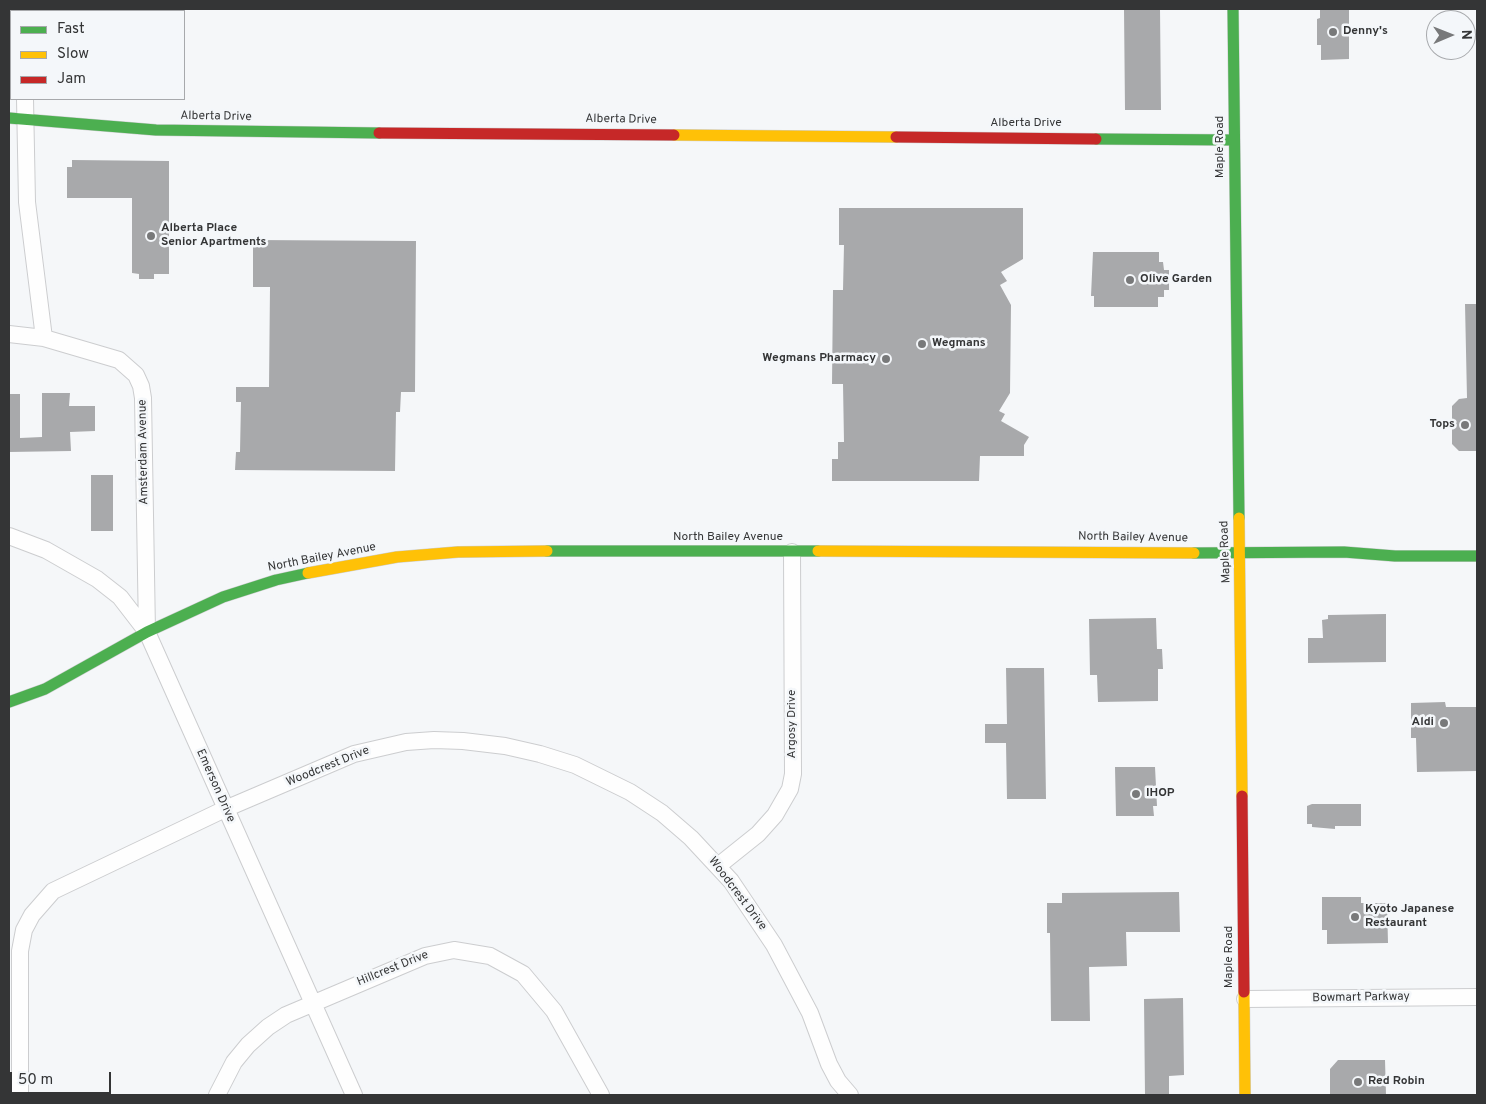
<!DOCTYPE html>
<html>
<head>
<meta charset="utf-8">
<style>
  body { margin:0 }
  #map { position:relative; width:1486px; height:1104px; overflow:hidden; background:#f5f7f9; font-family:Overpass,sans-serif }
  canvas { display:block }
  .frame { position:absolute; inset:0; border:10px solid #343536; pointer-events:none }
  .legend { position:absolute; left:10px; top:10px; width:175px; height:90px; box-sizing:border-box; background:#f4f7fa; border:1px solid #a7a9ac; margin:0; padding:6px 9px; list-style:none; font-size:15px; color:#343536 }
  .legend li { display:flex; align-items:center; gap:10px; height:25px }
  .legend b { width:25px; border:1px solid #a7a9ac }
  .north { position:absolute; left:1426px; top:10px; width:50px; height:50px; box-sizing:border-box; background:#f4f7fa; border:1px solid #a7a9ac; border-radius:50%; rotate:89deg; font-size:14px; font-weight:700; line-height:20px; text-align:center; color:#343536 }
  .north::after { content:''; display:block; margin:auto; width:18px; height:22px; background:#78797a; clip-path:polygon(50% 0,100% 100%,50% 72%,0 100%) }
  .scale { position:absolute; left:10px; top:1072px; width:101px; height:22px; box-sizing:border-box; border:2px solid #343536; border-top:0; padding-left:6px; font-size:15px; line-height:18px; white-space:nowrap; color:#343536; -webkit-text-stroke:4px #f4f7fa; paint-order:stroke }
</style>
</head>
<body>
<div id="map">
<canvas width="1486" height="1104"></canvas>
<div class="frame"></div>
<ul class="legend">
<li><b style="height:6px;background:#4caf50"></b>Fast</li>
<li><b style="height:6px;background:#ffc107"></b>Slow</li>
<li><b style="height:6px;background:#c62828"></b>Jam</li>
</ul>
<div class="north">N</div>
<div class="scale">50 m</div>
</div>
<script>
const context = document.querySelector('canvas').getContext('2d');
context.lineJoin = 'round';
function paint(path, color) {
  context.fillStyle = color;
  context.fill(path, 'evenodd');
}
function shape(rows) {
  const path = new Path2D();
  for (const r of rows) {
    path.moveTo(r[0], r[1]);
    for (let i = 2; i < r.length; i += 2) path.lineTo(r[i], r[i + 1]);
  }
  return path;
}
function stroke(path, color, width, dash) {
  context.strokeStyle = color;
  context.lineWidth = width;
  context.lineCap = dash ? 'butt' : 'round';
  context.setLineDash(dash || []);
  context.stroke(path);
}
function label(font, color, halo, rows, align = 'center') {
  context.font = font + ' Overpass,sans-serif';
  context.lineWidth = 5;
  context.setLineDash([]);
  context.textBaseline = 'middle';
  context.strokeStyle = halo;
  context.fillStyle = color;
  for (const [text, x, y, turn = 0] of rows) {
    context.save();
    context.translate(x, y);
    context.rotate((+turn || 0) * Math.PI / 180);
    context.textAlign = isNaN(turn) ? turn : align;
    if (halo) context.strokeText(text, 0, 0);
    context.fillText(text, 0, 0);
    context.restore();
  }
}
const building = shape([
  [1124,9,1160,9,1161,110,1125,110],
  [1320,9,1349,9,1349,59,1321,60,1321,45,1317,45,1317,19,1320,18],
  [72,160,169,161,169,274,154,274,154,279,139,279,139,274,132,273,132,198,67,198,67,167,72,167],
  [839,208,1023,208,1023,259,1001,272,1007,281,1000,285,1011,305,1010,393,999,411,1005,414,1001,421,1029,437,1024,445,1024,456,980,456,979,481,832,481,832,459,838,459,838,442,844,442,843,384,832,384,833,290,843,290,844,245,839,245],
  [253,240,416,241,415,392,401,392,400,412,396,412,395,471,235,470,236,452,240,452,241,402,236,402,236,387,269,387,270,287,253,287],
  [1093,252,1159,252,1159,262,1163,262,1164,270,1169,270,1169,290,1164,290,1164,297,1158,297,1158,307,1094,307,1094,296,1091,296],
  [1465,304,1477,304,1477,451,1459,451,1452,444,1452,406,1459,399,1467,398],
  [42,393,70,393,69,406,95,406,95,431,70,432,71,451,9,452,9,394,20,394,20,438,42,437],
  [91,475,113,475,113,531,91,531],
  [1386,614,1386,662,1308,663,1308,638,1323,638,1322,620,1328,619,1328,615],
  [1156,618,1157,649,1162,649,1163,669,1158,669,1158,701,1098,702,1097,675,1090,675,1089,619],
  [1006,668,1044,668,1046,799,1007,799,1006,743,985,743,985,724,1007,724],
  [1445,702,1446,707,1477,707,1477,771,1417,772,1416,738,1411,738,1411,703],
  [1115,767,1155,767,1157,806,1153,806,1154,816,1116,816],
  [1312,804,1361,804,1361,826,1335,826,1335,829,1312,827,1312,824,1307,824,1307,806],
  [1179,892,1180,932,1126,932,1127,966,1089,967,1090,1021,1051,1021,1050,933,1047,933,1047,903,1062,903,1062,893],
  [1322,897,1361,897,1361,903,1387,903,1388,943,1327,944,1327,930,1322,930],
  [1183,998,1184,1075,1169,1076,1169,1095,1145,1095,1144,999],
  [1338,1060,1385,1060,1386,1095,1330,1095,1330,1069]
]);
const street = shape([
  [34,11,34,9],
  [25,99,27,202,44,338,119,360,136,375,141,386,143,398,147,632],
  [9,334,44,338],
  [9,536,46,550,97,579,120,597,147,632,354,1095],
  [718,866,758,834,775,815,790,789,793,774,792,552],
  [1245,999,1477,997],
  [20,1095,20,951,24,930,32,915,53,891,225,809,354,754,406,742,434,740,463,741,505,746,540,754,575,765,630,792,662,813,691,838,731,881,774,945,810,1013,829,1064,838,1081,850,1095],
  [217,1095,234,1062,248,1045,268,1027,286,1015,425,956,454,950,490,956,523,974,554,1011,601,1095]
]);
const fast = shape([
  [1233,9,1239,518],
  [9,118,156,130,379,133],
  [1096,139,1234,140],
  [547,551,818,551],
  [1194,553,1344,552,1395,556,1477,556],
  [9,702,45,689,147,632,223,597,276,580,308,573]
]);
const slow = shape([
  [674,135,896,137],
  [1239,518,1242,796],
  [818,551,1194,553],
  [308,573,397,557,458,552,547,551],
  [1244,992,1245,1095]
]);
const jam = shape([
  [379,133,674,135],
  [896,137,1096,139],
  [1242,796,1244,992]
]);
const markers = [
  [1333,32,5,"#78797a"],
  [151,236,5,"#78797a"],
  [1130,280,5,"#78797a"],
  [922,344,5,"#78797a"],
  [886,359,5,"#78797a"],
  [1465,425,5,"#78797a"],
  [1444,723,5,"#78797a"],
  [1136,794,5,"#78797a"],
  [1355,917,5,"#78797a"],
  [1358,1082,5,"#78797a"]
];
const poiNames = [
  ["Denny's",1343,32],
  ["Alberta Place",161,229],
  ["Senior Apartments",161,243],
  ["Olive Garden",1140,280],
  ["Wegmans",932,344],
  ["Wegmans Pharmacy",876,359,"right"],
  ["Tops",1455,425,"right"],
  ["Aldi",1434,723,"right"],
  ["IHOP",1146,794],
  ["Kyoto Japanese",1365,910],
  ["Restaurant",1365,924],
  ["Red Robin",1368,1082]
];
const streetNames = [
  ["Alberta Drive",216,117,1],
  ["Alberta Drive",621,120,1],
  ["Alberta Drive",1026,124],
  ["Maple Road",1221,147,-90],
  ["Amsterdam Avenue",144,452,-91],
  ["North Bailey Avenue",728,538],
  ["North Bailey Avenue",1133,538,1],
  ["Maple Road",1226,552,-92],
  ["North Bailey Avenue",322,558,-11],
  ["Argosy Drive",793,724,-90],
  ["Woodcrest Drive",328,767,-22],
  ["Emerson Drive",215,786,66],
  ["Woodcrest Drive",737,894,53],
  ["Maple Road",1230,957,-90],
  ["Hillcrest Drive",393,969,-22],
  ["Bowmart Parkway",1361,998,-1]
];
paint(building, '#a8a9ab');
stroke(street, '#cccdcf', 18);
stroke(fast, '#cccdcf', 12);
stroke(slow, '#cccdcf', 12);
stroke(jam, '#cccdcf', 12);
stroke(street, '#fefefe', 16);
stroke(fast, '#4caf50', 11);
stroke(slow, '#ffc107', 11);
stroke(jam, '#c62828', 11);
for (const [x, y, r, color] of markers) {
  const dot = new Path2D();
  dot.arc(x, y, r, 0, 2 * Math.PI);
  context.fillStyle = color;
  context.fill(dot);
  stroke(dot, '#f4f7fa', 2);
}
label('bold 12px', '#343536', '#f4f7fa', poiNames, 'left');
label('12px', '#343536', '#f4f7fa', streetNames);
</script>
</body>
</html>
